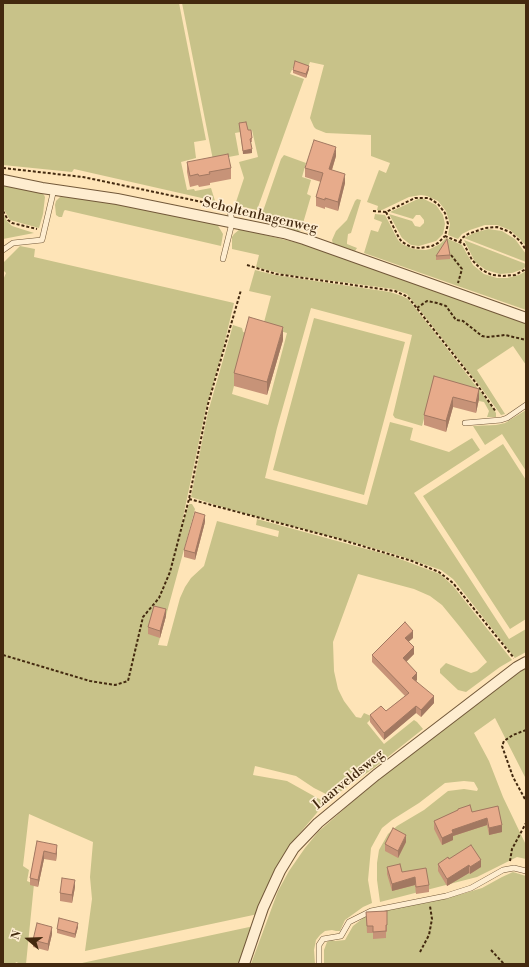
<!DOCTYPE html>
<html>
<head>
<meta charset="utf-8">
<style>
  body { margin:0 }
  #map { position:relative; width:529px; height:967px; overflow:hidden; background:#fee4b7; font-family:"Libre Bodoni",serif }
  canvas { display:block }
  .frame { position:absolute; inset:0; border:4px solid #43290f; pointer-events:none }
  .north { position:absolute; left:8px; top:919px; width:40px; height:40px; -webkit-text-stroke:3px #feedd0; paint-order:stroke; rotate:289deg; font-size:11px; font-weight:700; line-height:16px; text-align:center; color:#43290f }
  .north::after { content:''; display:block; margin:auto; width:14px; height:18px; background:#43290f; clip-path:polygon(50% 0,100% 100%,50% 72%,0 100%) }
</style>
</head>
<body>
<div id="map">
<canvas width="529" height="967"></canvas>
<div class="frame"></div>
<div class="north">N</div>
</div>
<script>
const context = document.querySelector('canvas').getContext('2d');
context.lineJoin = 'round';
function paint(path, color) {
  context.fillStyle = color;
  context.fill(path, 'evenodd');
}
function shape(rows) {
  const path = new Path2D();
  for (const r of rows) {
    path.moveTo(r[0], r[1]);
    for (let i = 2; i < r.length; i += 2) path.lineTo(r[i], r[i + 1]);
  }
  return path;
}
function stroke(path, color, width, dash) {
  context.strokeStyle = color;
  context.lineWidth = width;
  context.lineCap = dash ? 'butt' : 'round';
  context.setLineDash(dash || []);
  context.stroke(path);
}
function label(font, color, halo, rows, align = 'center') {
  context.font = font + ' "Libre Bodoni",serif';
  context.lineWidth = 3.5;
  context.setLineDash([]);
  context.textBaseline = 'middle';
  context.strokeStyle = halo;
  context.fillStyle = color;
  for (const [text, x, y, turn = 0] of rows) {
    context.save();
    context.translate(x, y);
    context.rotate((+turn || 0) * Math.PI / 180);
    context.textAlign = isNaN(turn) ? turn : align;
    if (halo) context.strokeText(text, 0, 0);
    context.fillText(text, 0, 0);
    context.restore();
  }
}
const green = shape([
  [3,3,179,3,206,140,194,142,196,158,181,162,187,190,194,189,195,191,211,188,215,201,74,169,72,172,3,165],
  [182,3,526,3,526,246,520,239,510,230,497,225,485,225,470,230,462,234,458,239,448,235,450,224,446,211,438,201,427,196,421,195,409,197,382,210,377,210,378,206,367,202,379,170,386,173,390,163,371,156,371,135,326,133,316,129,314,127,310,118,324,65,310,62,308,67,295,63,290,74,304,79,257,210,235,205,244,178,239,162,258,157,252,130,235,133,239,155,213,160],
  [284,155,306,163,302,177,311,180,307,194,311,196,301,230,298,233,285,230,273,222,261,217,281,159],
  [3,185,41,192,44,195,45,197,43,214,39,228,10,220,3,208],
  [61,196,136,207,217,224,223,234,221,246,65,210,64,211,62,217,59,217,56,215,55,205,56,201],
  [357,199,361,200,351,233,348,234,347,242,347,244,357,248,355,251,333,244,332,240,336,231,347,220,355,201],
  [418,199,424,199,436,205,443,215,445,224,443,234,436,241,419,246,411,245,402,238,389,214,412,221,415,226,420,227,424,223,424,220,420,215,416,215,413,219,390,212],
  [3,214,7,221,12,226,34,233,3,239],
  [375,214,385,215,398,240,402,244,413,249,425,250,430,249,440,244,446,238,462,245,473,265,484,274,497,278,507,278,519,275,526,271,526,310,364,253,371,230,378,232,382,222,374,219],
  [240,229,315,247,526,323,526,365,513,346,477,370,505,414,501,415,479,385,407,294,393,289,282,274,256,267,259,255,232,249,232,237,234,234],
  [488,229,502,231,515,239,526,254,526,262,464,238,474,233],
  [464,240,526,264,526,266,523,269,512,273,500,274,486,270,475,262],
  [20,246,35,249,34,257,234,303,222,353,206,408,181,527,189,504,192,504,195,509,158,645,167,646,180,598,185,587,191,578,204,566,217,521,278,537,279,531,256,525,257,519,392,556,440,574,453,586,512,660,500,667,466,692,458,690,440,673,440,669,446,663,471,673,477,671,487,662,460,627,442,605,430,596,414,589,358,574,333,642,334,671,338,689,344,701,356,717,361,718,364,713,373,717,367,723,384,744,414,720,417,722,423,729,374,768,337,794,328,795,314,788,296,776,255,766,253,775,287,781,321,800,321,808,294,840,279,865,258,914,85,951,92,899,90,877,93,842,29,814,23,866,29,870,27,881,34,884,26,964,21,964,16,962,15,964,3,964,3,280,6,273,3,270,3,263],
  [255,270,275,275,390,292,402,296,408,299,438,337,490,404,496,413,496,417,487,417,489,411,484,402,479,401,479,399,433,386,422,426,395,418,393,415,412,335,311,308,277,428,265,478,367,505,390,422,413,428,410,440,449,452,472,438,480,450,414,493,509,639,526,629,526,652,515,658,453,579,441,570,397,555,359,544,225,508,191,497,208,412,233,325,242,328,243,332,247,333,232,394,268,405,287,333,263,326,271,296,249,291],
  [314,318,405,342,364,495,273,470],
  [526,410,526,471,502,434,485,445,473,426,496,425,505,423],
  [503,444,526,480,526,619,510,629,423,496],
  [526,666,526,779,495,718,474,733,489,761,503,797,526,845,526,859,517,857,477,877,380,902,377,880,377,863,379,850,388,834,397,826,424,810,448,791,464,789,477,791,478,789,474,782,464,781,445,783,419,803,392,820,382,828,371,848,368,880,372,903,363,907,345,920,340,931,336,931,332,930,325,931,320,935,316,940,314,950,315,964,251,964,278,891,289,871,305,848,318,832,351,803,411,753],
  [513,872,526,876,526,964,324,964,324,950,327,942,331,940,335,941,345,940,353,926,367,915,462,894,482,888,502,877],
  [254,926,241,964,82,964,82,963]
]);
const path = shape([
  [3,168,83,177,202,202,224,208],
  [3,211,8,220,12,223,37,229],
  [373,211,386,212,415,198,429,198,438,204,445,213,448,224,445,236,464,244,472,260,482,270,492,275,503,276,515,275,526,269],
  [386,212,399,238,402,242,411,247,420,248,432,246,438,243,445,236],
  [460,242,462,238,468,234,485,228,497,227,510,232,520,241,526,250],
  [451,255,462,269,458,283],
  [247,265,276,274,395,291,408,297,476,383,496,412],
  [417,308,427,301,437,303,446,306,456,320,463,321,482,336,488,337,505,335,526,340],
  [189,499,339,539,412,561,439,572,453,583,514,658],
  [3,655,90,681,115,685,128,681,143,617,159,598,170,572,189,499,208,404,241,290],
  [526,730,513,735,504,741,502,746,513,777,526,801],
  [510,861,512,849,526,823],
  [491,950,504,964],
  [420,952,429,935,432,919,430,906]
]);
const lane = shape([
  [3,250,13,243,42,240,54,189],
  [223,259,232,223,230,210],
  [465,423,501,420,507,418,526,405],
  [319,964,319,945,323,939,341,936,349,922,371,911,446,896,471,888,503,870,514,868,526,871]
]);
const street = shape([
  [3,180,42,188,117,199,284,233,304,239,526,318],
  [244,964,263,908,280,871,294,848,318,823,376,775,517,667,526,662]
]);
const wall = shape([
  [309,69,306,78,293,73,293,70],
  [239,123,248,130,252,138,252,142,250,142,252,153,243,154],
  [336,156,332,170,345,183,338,211,325,207,325,209,316,206,316,197,321,182,305,177,305,168],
  [187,162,231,168,231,179,210,183,210,185,199,187,198,185,190,187,187,172],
  [450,255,450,259,436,260,436,256],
  [283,340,267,395,234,386,234,373],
  [434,376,479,399,476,413,453,407,446,432,424,425,424,415],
  [205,522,195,560,184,557,184,550],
  [166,616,160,638,148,634,148,627],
  [413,638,408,642,414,654,406,662,417,680,416,681,434,703,421,717,416,713,384,740,370,722,370,715,386,711,405,696,372,662,372,655],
  [498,806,502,832,489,835,487,825,453,836,453,840,442,845,434,829,434,821,458,810,458,809,472,812],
  [37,841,57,852,56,861,44,859,38,887,30,885,30,878],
  [406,842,398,858,385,851,385,844],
  [449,859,481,867,470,874,469,873,447,886,438,871,438,864],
  [387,867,402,872,429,885,429,892,416,894,415,885,392,891,387,874],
  [75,887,72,903,60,901,60,893],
  [366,912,387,925,387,932,386,932,386,938,373,939,373,933,367,933],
  [78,927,75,938,57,933,57,929],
  [52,934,48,951,33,947,33,940]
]);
const shadedWall = shape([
  [309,66,309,69,306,78,306,74],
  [336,147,336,156,329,179,329,169],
  [252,149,252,153,243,154,243,151],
  [345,174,345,183,338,211,338,202],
  [283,327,283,340,267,395,267,382],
  [479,389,479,399,476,413,476,403],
  [453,397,453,407,446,432,446,421],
  [205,515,205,522,195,560,195,553],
  [166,609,166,616,160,638,160,631],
  [413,631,413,638,405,645,405,638],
  [414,647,414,654,403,665,403,658],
  [417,673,417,680,412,685,412,678],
  [434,696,434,703,421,717,421,710],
  [416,706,416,713,384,740,384,733],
  [487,818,487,825,453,836,453,840,442,845,442,838,452,830],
  [502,825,502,832,489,835,489,828],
  [406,835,406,842,398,858,398,851],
  [57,845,57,852,56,861,56,854],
  [44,851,44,859,38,887,38,880],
  [481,860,481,867,470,874,470,867],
  [469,865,469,873,447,886,447,879],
  [415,877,415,885,392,891,392,884],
  [75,880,75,887,72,903,72,895],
  [78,923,78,927,75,938,75,934],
  [52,927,52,934,48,951,48,944]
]);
const building = shape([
  [295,61,309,66,306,74,293,70,295,61],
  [246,122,248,130,251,130,252,138,250,139,252,149,243,151,239,123,246,122],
  [314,140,336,147,329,169,345,174,338,202,325,198,325,200,316,197,323,173,305,168,314,140],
  [228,154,231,168,209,172,210,174,199,176,198,174,190,176,187,162,228,154],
  [447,239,450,255,436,256,447,239],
  [249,317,283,327,267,382,234,373,249,317],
  [434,376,479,389,476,403,453,397,446,421,424,415,434,376],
  [195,512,205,515,195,553,184,550,195,512],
  [154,606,166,609,160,631,148,627,154,606],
  [405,622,413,631,405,638,414,647,403,658,417,673,412,678,434,696,421,710,416,706,384,733,370,715,381,706,386,711,409,693,372,655,405,622],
  [470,805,472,812,498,806,502,825,489,828,487,818,452,830,453,833,442,838,434,821,458,810,458,809,470,805],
  [393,828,406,835,398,851,385,844,393,828],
  [37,841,57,845,56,854,44,851,38,880,30,878,37,841],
  [471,845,481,860,470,867,469,865,447,879,438,864,448,857,449,859,471,845],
  [400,864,402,872,426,868,429,885,416,887,415,877,392,884,387,867,400,864],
  [62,878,75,880,72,895,60,893,62,878],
  [387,911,387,925,386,925,386,931,373,932,373,926,367,926,366,912,387,911],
  [59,918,78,923,75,934,57,929,59,918],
  [37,923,52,927,48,944,33,940,37,923]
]);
const streetNames = [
  ["Scholtenhagenweg",260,216,13],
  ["Laarveldsweg",349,780,-39]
];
paint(green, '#c8c289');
stroke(lane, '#725839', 6);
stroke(street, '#725839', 12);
stroke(path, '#43290f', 2, [3, 2]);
stroke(lane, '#feedd0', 5);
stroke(street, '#feedd0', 10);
paint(wall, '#c79378');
paint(shadedWall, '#a27861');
paint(building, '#e7ab8b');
stroke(building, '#a27861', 1);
label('14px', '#43290f', '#feedd0', streetNames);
</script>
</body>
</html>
